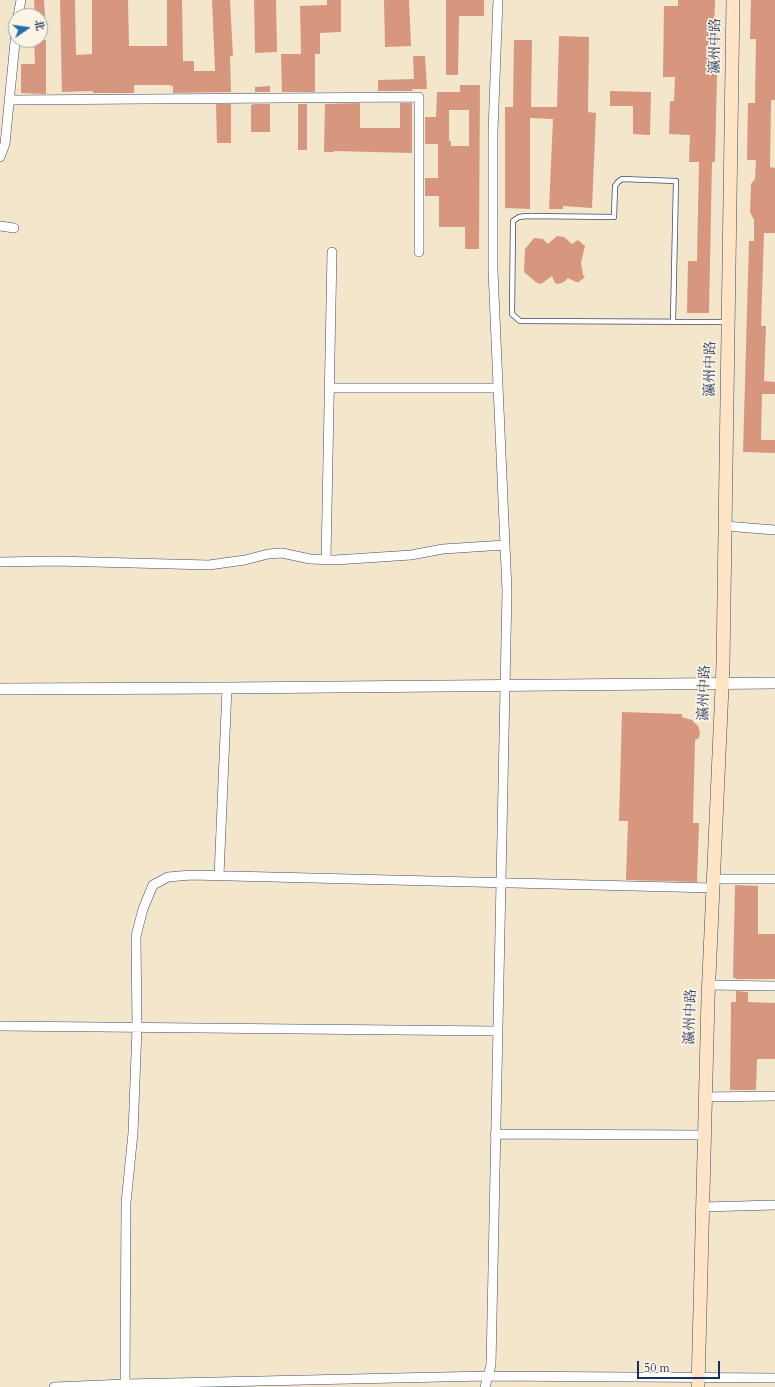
<!DOCTYPE html>
<html>
<head>
<meta charset="utf-8">
<style>
  body { margin:0 }
  #map { position:relative; width:775px; height:1387px; overflow:hidden; background:#f3e6ca; font-family:Cardo,"Noto Serif SC",serif }
  canvas { display:block }
  .north { position:absolute; left:8px; top:8px; width:40px; height:40px; box-sizing:border-box; background:#fcf5e5; border:1px solid #a2a6af; border-radius:50%; rotate:77deg; font-size:11px; font-weight:700; line-height:16px; text-align:center; color:#1b2f5e }
  .north::after { content:''; display:block; margin:auto; width:14px; height:18px; background:#1f6fb2; clip-path:polygon(50% 0,100% 100%,50% 72%,0 100%) }
  .scale { position:absolute; left:637px; top:1361px; width:83px; height:18px; box-sizing:border-box; border:2px solid #1b2f5e; border-top:0; padding-left:5px; font-size:12px; line-height:14px; white-space:nowrap; color:#1b2f5e; -webkit-text-stroke:3px #fcf5e5; paint-order:stroke }
</style>
</head>
<body>
<div id="map">
<canvas width="775" height="1387"></canvas>
<div class="north">北</div>
<div class="scale">50 m</div>
</div>
<script>
const context = document.querySelector('canvas').getContext('2d');
context.lineJoin = 'round';
function paint(path, color) {
  context.fillStyle = color;
  context.fill(path, 'evenodd');
}
function shape(rows) {
  const path = new Path2D();
  for (const r of rows) {
    path.moveTo(r[0], r[1]);
    for (let i = 2; i < r.length; i += 2) path.lineTo(r[i], r[i + 1]);
  }
  return path;
}
function stroke(path, color, width, dash) {
  context.strokeStyle = color;
  context.lineWidth = width;
  context.lineCap = dash ? 'butt' : 'round';
  context.setLineDash(dash || []);
  context.stroke(path);
}
function label(font, color, halo, rows, align = 'center') {
  context.font = font + ' Cardo,"Noto Serif SC",serif';
  context.lineWidth = 3.5;
  context.setLineDash([]);
  context.textBaseline = 'middle';
  context.strokeStyle = halo;
  context.fillStyle = color;
  for (const [text, x, y, turn = 0] of rows) {
    context.save();
    context.translate(x, y);
    context.rotate((+turn || 0) * Math.PI / 180);
    context.textAlign = isNaN(turn) ? turn : align;
    if (halo) context.strokeText(text, 0, 0);
    context.fillText(text, 0, 0);
    context.restore();
  }
}
const building = shape([
  [34,0,44,0,45,16,35,16],
  [60,0,75,0,76,55,92,54,92,0,128,0,129,46,167,46,167,0,182,0,183,61,194,61,194,71,215,71,212,0,230,0,233,56,230,56,231,92,173,93,173,86,169,85,134,85,134,93,93,93,93,91,62,92],
  [254,0,276,0,277,52,255,53],
  [327,0,341,0,341,32,320,33,320,54,315,54,315,92,282,92,281,54,301,54,300,6,327,5],
  [384,0,409,0,411,46,385,47],
  [446,0,484,0,484,16,460,16,459,17,458,75,446,75],
  [678,0,715,0,714,32,718,32,715,162,712,162,709,313,687,313,688,261,697,261,699,162,689,162,690,135,669,134,670,101,674,101,675,77,663,77,664,6,678,6],
  [751,0,775,0,775,100,771,100,770,167,775,168,775,233,764,233,761,326,766,326,764,381,775,382,775,394,762,394,761,440,775,440,775,453,743,452,749,241,754,241,754,220,750,212,751,184,755,179,756,160,747,160,748,103,755,103,756,39,750,39],
  [559,36,589,37,588,112,596,113,592,208,563,206,563,209,549,209,553,119,530,118,530,209,505,208,505,107,513,107,514,40,532,40,531,107,557,107],
  [34,40,46,40,46,94,21,93,21,64,35,64],
  [413,56,425,56,427,89,412,89,413,91,378,91,378,80,414,79],
  [460,85,480,85,479,249,465,249,465,227,439,227,439,196,425,196,425,178,438,178,438,144,425,144,425,117,436,117,437,92,460,92],
  [449,110,469,110,469,146,451,146,451,141,449,141],
  [270,86,270,92,255,92,255,87],
  [610,91,651,92,650,135,633,134,633,106,610,106],
  [360,103,360,128,400,128,400,103,412,103,412,153,334,151,334,152,324,152,325,104],
  [216,104,231,104,231,143,217,143],
  [255,104,270,104,270,132,251,132,251,105],
  [298,104,307,104,307,150,298,150],
  [557,236,564,237,572,244,578,240,585,246,581,263,583,275,585,277,579,282,576,282,568,278,564,282,558,284,555,283,552,276,541,284,537,283,524,272,525,249,534,238,543,239,548,244],
  [622,712,682,714,682,717,692,720,698,726,700,733,699,738,695,740,693,823,699,823,697,882,626,880,628,821,619,821],
  [735,885,758,886,758,934,775,934,775,979,736,979,736,978,733,978],
  [736,991,748,992,748,1002,775,1003,775,1059,757,1059,756,1090,730,1090,731,1002,736,1002]
]);
const service = shape([
  [673,321,676,181,622,179,618,182,615,186,614,217,526,216,519,217,513,221,512,314,520,321,727,322]
]);
const minor = shape([
  [18,16,21,0],
  [10,100,419,97,419,252],
  [0,157,5,144,16,32],
  [0,226,14,228],
  [329,388,498,388],
  [725,526,775,530],
  [326,560,332,252],
  [0,562,55,561,209,565,245,560,268,554,282,553,310,559,335,560,411,555,443,549,505,545],
  [219,876,227,688],
  [713,879,775,879],
  [708,985,775,986],
  [0,1026,497,1031],
  [705,1097,775,1096],
  [495,1134,704,1135],
  [703,1207,775,1205],
  [54,1387,125,1384,487,1376,775,1378],
  [125,1387,126,1203,133,1133,137,1028,136,936,143,909,153,885,168,877,191,875,713,888],
  [485,1387,491,1365,507,591,493,271,493,131,498,0]
]);
const tertiary = shape([
  [0,689,227,688,775,683]
]);
const secondary = shape([
  [698,1387,708,999,723,665,733,0]
]);
const streetNames = [
  ["瀛州中路",716,46,-89],
  ["瀛州中路",711,369,-89],
  ["瀛州中路",705,693,-88],
  ["瀛州中路",691,1017,-88]
];
paint(building, '#d7977f');
stroke(service, '#3b4a6e', 6);
stroke(minor, '#3b4a6e', 10);
stroke(tertiary, '#3b4a6e', 12);
stroke(secondary, '#3b4a6e', 14);
stroke(service, '#fff', 4.5);
stroke(minor, '#fff', 9);
stroke(tertiary, '#fff', 11);
stroke(secondary, '#ffe4c6', 13);
label('14px', '#1b2f5e', '#fcf5e5', streetNames);
</script>
</body>
</html>
